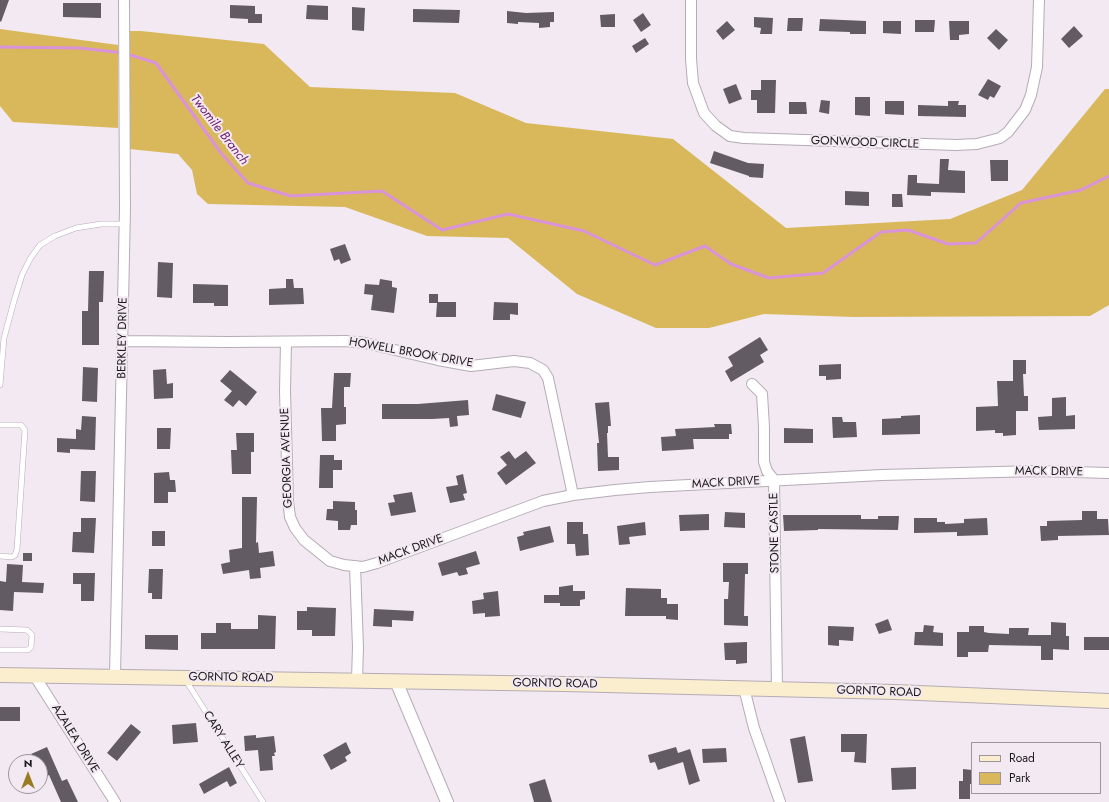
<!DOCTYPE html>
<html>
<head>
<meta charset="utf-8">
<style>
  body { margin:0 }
  #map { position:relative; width:1109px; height:802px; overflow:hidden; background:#f2e9f2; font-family:Jost,sans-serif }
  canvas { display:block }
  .legend { position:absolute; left:971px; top:742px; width:130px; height:52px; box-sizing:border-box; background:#f2e9f2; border:1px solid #9c969c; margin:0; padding:5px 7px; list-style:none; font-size:12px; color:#1c191c }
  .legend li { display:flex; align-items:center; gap:8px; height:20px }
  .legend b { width:20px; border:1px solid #9c969c }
  .north { position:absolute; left:8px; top:754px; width:40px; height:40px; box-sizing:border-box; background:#f2e9f2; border:1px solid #9c969c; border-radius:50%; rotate:0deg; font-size:11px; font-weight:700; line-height:16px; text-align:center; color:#1c191c }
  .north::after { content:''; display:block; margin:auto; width:14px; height:18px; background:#987b23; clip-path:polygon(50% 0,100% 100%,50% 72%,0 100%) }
</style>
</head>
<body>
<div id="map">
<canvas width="1109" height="802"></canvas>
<ul class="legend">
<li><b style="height:5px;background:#faeece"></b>Road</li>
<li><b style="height:11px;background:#d9b85c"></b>Park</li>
</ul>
<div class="north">N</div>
</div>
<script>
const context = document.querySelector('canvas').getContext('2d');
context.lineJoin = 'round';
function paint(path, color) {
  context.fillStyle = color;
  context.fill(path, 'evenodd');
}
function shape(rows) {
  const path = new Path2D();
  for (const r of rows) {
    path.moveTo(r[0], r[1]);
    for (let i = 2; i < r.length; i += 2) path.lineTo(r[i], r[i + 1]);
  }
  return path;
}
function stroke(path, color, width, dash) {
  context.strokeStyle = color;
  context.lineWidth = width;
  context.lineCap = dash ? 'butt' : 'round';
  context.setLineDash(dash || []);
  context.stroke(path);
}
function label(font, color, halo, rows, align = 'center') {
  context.font = font + ' Jost,sans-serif';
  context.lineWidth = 4;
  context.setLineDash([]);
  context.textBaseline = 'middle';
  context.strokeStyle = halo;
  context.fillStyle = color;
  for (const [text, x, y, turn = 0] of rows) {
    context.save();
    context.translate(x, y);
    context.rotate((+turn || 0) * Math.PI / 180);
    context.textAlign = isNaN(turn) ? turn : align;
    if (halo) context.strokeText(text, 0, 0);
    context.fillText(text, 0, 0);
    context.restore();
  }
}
const green = shape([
  [0,29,118,45,118,128,13,122,0,106],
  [130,31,141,31,264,44,310,87,455,93,526,123,673,139,786,228,950,219,1022,190,1105,89,1109,89,1109,305,1090,316,853,317,764,314,709,328,656,328,577,294,508,238,427,236,345,207,208,204,197,194,192,170,178,154,129,149]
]);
const stream = shape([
  [0,47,80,48,124,53,156,63,221,153,248,183,291,196,382,191,442,230,508,214,584,231,655,265,705,246,731,264,769,278,823,273,881,232,908,230,948,244,976,243,1021,203,1081,190,1109,176]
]);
const building = shape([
  [0,0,9,0,1,22,0,21],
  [63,3,101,3,101,18,63,17],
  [230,5,255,6,255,14,262,14,262,23,248,23,248,19,230,18],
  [307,5,328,6,328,20,306,19],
  [352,7,365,8,364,31,352,30],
  [413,9,460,10,459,23,413,22],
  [507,11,526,13,554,12,554,22,550,22,550,27,539,28,539,23,518,22,518,24,507,23],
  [643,13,651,25,641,32,633,20],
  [615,14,615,27,601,27,600,15],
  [754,17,773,18,772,34,760,34,761,28,754,27],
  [788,18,803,18,802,31,787,31],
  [820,19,866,21,866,34,850,34,850,32,819,31],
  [915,20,935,20,934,32,915,32],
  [727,21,735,30,723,40,716,31],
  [883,21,901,21,901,34,883,33],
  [949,21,969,21,969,34,959,35,959,40,950,40],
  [1074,26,1083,36,1069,48,1061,39],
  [996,29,1008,40,999,50,987,38],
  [645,38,649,44,636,53,632,46],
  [988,79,1001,86,994,98,990,96,988,100,978,95],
  [761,80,776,80,775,113,757,113,757,100,751,100,751,90,761,90],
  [736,84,742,99,729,104,723,89],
  [855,97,870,97,870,116,855,115],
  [821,100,830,101,829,114,819,112],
  [885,101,904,101,904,115,885,114],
  [948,101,959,101,958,105,966,105,966,117,918,116,918,105,948,106],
  [789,102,806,102,807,114,789,114],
  [714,151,748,163,764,164,763,178,749,177,749,176,710,163],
  [940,159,949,159,948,170,965,171,965,193,931,192,931,196,907,195,908,175,917,175,917,183,939,184],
  [990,160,1008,160,1008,181,991,181],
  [845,191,869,192,869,206,845,205],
  [892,194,902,194,903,207,892,207],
  [345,244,351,260,341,264,339,259,334,261,330,249],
  [158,262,173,263,172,298,157,297],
  [89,271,104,271,103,302,99,302,99,345,82,345,82,311,88,311],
  [286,279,293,279,294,288,303,288,304,304,269,305,269,289,286,288],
  [380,279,392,281,392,287,397,288,394,313,371,310,373,295,364,294,365,284,379,285],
  [193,284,228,285,228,306,214,306,214,303,193,303],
  [429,294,438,294,438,302,456,302,456,317,436,317,437,303,429,303],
  [494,302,518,303,518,315,510,314,510,320,493,320],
  [760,337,768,350,760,355,764,362,731,382,725,371,733,366,728,357],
  [1013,360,1026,360,1026,374,1023,374,1024,396,1028,396,1028,411,1016,411,1016,435,1003,436,1003,433,995,433,995,430,976,431,976,407,998,406,997,381,1013,381],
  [841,364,841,379,826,380,826,376,819,376,819,365],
  [83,367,98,368,97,402,82,401],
  [166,369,167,384,173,383,173,398,154,399,153,370],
  [230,370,257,392,246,406,239,400,233,407,224,400,232,391,220,381],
  [334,373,351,373,350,387,344,387,344,407,346,407,346,424,336,425,336,441,322,441,321,408,332,408],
  [496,394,526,402,521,418,492,410],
  [1066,397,1066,416,1075,415,1075,429,1039,430,1038,417,1052,416,1052,398],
  [468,400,469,415,457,416,458,426,450,427,449,418,432,419,382,419,382,404,418,404],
  [609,402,611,426,608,426,608,433,607,433,608,457,619,457,619,470,598,471,597,443,599,443,595,403],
  [920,415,920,434,882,435,882,419,901,418,901,416],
  [82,416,96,417,95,450,70,449,70,453,57,452,57,438,76,439,76,429,81,430],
  [832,417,842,417,843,422,856,422,857,437,833,438],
  [714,424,731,424,732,434,729,434,729,439,693,439,694,449,662,451,661,437,676,436,675,429,715,427],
  [157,428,171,428,170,449,157,449],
  [784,428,813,429,813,443,784,443],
  [236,433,254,433,254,452,251,452,251,474,232,474,231,450,237,450],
  [509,451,515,459,526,451,536,463,506,485,497,473,507,465,500,457],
  [320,455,334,455,334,460,342,460,342,470,333,470,333,488,319,488],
  [81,471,96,471,95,502,80,501],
  [169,472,170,480,175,480,176,492,168,492,168,503,154,503,154,473],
  [463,474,467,493,463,494,465,500,450,503,446,487,458,485,456,476],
  [412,492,416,512,391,516,388,503,395,502,393,495],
  [242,497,257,497,256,543,258,542,259,553,273,551,275,566,260,568,261,578,250,579,249,570,223,574,221,564,230,562,229,550,242,548],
  [333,501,355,502,355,510,357,510,357,525,351,525,350,530,338,530,338,521,326,520,327,509,333,509],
  [1082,511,1097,511,1097,519,1108,519,1109,535,1058,536,1058,540,1041,541,1040,526,1047,526,1047,521,1082,520],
  [725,512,745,513,745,528,724,527],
  [709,514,709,530,680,531,679,515],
  [783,515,861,515,861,519,878,519,878,516,899,516,898,530,818,529,818,530,784,531],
  [81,518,96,518,94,553,72,552,73,532,81,532],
  [914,518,937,518,937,522,945,522,945,524,964,523,964,519,987,518,988,535,957,536,957,532,914,533],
  [567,522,583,522,583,534,588,534,589,555,576,556,575,544,567,544],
  [645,522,646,535,629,537,630,544,619,545,617,526],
  [550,526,554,542,520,551,517,537,524,535,523,532],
  [152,531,165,531,165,546,152,546],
  [476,551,480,564,466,568,468,574,459,576,457,572,442,576,438,563],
  [23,553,32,553,32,561,23,561],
  [723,563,748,563,748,574,745,574,744,616,748,616,748,626,724,625,724,599,728,599,729,582,723,582],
  [7,564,23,565,22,582,44,583,43,593,14,592,13,611,0,610,0,581,6,582],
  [149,569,163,569,162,599,152,599,152,593,148,593],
  [73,573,95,573,94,601,81,601,81,584,73,584],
  [573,585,573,591,585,591,585,599,580,600,580,606,560,606,560,603,544,603,544,595,559,595,559,587],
  [626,588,661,589,661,598,667,598,667,604,678,604,678,620,666,619,666,616,625,616],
  [498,591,500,616,485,617,485,613,473,614,472,601,484,599,483,593],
  [307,607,336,608,335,636,312,636,312,630,297,630,297,611,307,611],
  [374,609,414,611,413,621,392,620,392,627,373,626],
  [258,615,276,616,275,649,201,649,201,633,216,633,216,623,231,623,231,629,258,629],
  [888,619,892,630,879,634,875,624],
  [1051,622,1066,623,1066,636,1069,636,1069,650,1053,649,1053,660,1041,660,1041,646,989,645,988,652,968,652,968,657,957,657,957,632,969,632,969,626,984,626,984,632,989,633,1009,634,1009,628,1029,628,1028,635,1051,635],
  [924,625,934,626,933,632,943,633,943,646,914,645,915,632,923,632],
  [828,626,854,627,853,641,839,640,839,646,828,645],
  [145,635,178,635,178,650,145,649],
  [1084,637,1109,637,1109,650,1084,650],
  [747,642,747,663,736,664,736,660,725,660,724,643],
  [0,707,20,707,20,721,0,721],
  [196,723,198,742,173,744,172,725],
  [131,724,141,732,117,761,107,753],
  [841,734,867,734,866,763,854,762,855,752,841,752],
  [256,735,256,738,274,736,276,752,274,753,275,756,272,756,273,770,260,771,258,750,245,751,244,736],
  [805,736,813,781,798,783,790,739],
  [346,742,351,753,345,757,347,761,331,770,323,755],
  [47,747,62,781,67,779,78,802,61,802,49,775,47,776,42,766,40,766,40,762,35,762,31,754],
  [676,747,678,753,690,749,700,781,689,785,683,762,658,770,655,762,650,763,648,755],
  [726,748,727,762,703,763,702,749],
  [229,767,237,783,230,787,227,781,204,794,199,784],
  [916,767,916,789,892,790,891,768],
  [963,769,972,770,972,784,970,784,970,799,959,799,959,781,963,781],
  [545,779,552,802,534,802,529,784]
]);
const service = shape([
  [0,385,4,338,14,301,22,275,30,259,40,245,55,236,76,228,101,224,124,224],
  [0,425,21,425,25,430,17,549,15,555,12,557,0,556],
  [0,629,27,630,32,635,31,647,28,650,0,650],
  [185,679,263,802]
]);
const minor = shape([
  [691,0,691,59,693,83,704,113,716,126,730,136,744,138,956,145,977,144,1000,138,1008,132,1025,110,1031,95,1037,67,1039,0],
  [123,341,228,342,346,341,365,343,438,360,471,366,514,361,530,363,543,370,548,378,573,495],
  [286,342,285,391,288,501,290,517,295,528,304,540,330,561,344,565,363,567,377,563,543,501,573,495,615,490,650,487,882,475,1037,471,1109,473],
  [752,384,762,394,764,427,764,462,767,471,774,480,777,689],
  [355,566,358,647,357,680],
  [34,675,115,802],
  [115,676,125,209,124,0],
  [744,688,754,728,780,802]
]);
const tertiary = shape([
  [396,681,447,802]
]);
const secondary = shape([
  [0,675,564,684,895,692,1109,701]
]);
const streetNames = [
  ["GONWOOD CIRCLE",865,143,2],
  ["BERKLEY DRIVE",123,338,-89],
  ["HOWELL BROOK DRIVE",411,353,10],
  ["GEORGIA AVENUE",287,458,-92],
  ["MACK DRIVE",1049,472,1],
  ["MACK DRIVE",726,483,-3],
  ["STONE CASTLE",775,533,-91],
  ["MACK DRIVE",411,550,-20],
  ["GORNTO ROAD",231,678,1],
  ["GORNTO ROAD",555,684,1],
  ["GORNTO ROAD",879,692,2],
  ["AZALEA DRIVE",75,739,58],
  ["CARY ALLEY",223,740,58]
];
const waterNames = [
  ["Twomile Branch",219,130,52]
];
paint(green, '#d9b85c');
stroke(stream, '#da93d9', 3);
paint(building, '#635b63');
stroke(service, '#b5acb5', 6);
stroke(minor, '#b5acb5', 12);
stroke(tertiary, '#b5acb5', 14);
stroke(secondary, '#b5acb5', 16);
stroke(service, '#fff', 5);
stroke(minor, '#fff', 10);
stroke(tertiary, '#fff', 12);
stroke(secondary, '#faeece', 14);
label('12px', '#1c191c', '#f2e9f2', streetNames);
label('italic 13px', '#6d1a6f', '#f2e9f2', waterNames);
</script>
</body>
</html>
